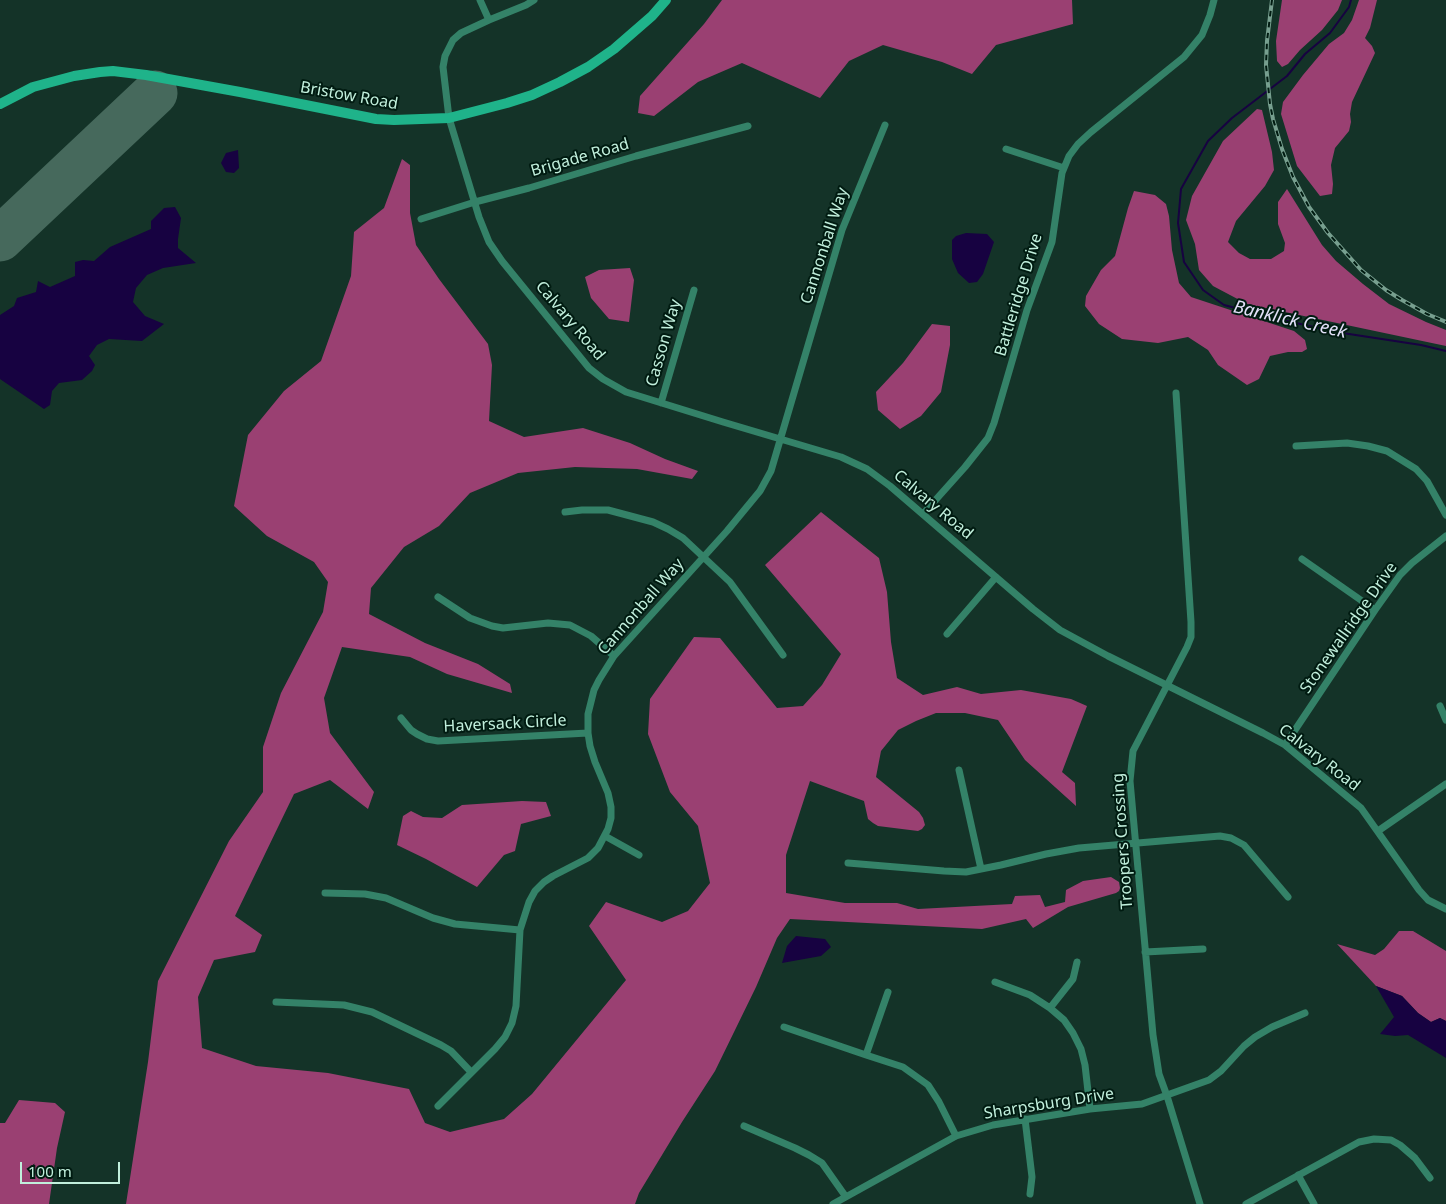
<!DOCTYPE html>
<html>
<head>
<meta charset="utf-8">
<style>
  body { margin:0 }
  #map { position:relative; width:1446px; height:1204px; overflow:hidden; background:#143328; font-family:"Noto Sans",sans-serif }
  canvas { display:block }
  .scale { position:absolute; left:20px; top:1162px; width:100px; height:22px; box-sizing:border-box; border:2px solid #c1efdc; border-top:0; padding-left:6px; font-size:15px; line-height:18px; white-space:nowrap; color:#c1efdc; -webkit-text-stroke:4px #001b11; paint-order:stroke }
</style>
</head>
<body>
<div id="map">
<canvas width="1446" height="1204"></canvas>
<div class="scale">100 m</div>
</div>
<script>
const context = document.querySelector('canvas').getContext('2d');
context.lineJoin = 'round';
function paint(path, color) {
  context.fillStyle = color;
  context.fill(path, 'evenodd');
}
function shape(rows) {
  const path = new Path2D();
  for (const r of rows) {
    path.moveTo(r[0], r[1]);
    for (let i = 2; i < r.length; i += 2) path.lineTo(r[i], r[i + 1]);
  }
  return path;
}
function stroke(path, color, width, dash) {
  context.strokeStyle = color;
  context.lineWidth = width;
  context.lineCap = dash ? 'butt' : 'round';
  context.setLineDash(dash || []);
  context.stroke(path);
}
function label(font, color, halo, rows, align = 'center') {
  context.font = font + ' "Noto Sans",sans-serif';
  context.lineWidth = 4;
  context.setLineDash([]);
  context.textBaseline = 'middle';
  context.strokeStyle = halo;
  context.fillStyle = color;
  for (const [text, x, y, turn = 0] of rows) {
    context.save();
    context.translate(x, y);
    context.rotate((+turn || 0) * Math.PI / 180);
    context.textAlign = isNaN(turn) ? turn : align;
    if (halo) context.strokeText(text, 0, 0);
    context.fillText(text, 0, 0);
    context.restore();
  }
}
const forest = shape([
  [722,0,1072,0,1073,24,996,45,972,74,942,62,883,45,849,61,820,98,742,63,698,82,654,116,638,113,640,96,704,24],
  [1282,0,1342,0,1338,10,1322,30,1300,50,1288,64,1282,67,1277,61,1276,41],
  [1359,0,1377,0,1370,28,1365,38,1372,46,1375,53,1352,102,1350,114,1351,122,1349,131,1335,148,1331,165,1333,184,1332,194,1320,196,1297,166,1281,114,1283,102,1303,75,1329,44,1344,33,1352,20],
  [1257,109,1262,110,1272,152,1274,170,1265,186,1236,221,1228,242,1239,253,1250,259,1271,259,1284,251,1285,243,1278,224,1278,202,1287,189,1322,245,1336,261,1363,284,1389,304,1426,322,1446,330,1446,346,1247,304,1213,286,1199,270,1195,244,1186,220,1192,196,1223,141],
  [402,159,410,165,410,213,416,245,439,279,488,344,492,365,489,421,524,437,583,428,630,443,665,459,698,471,692,479,637,469,575,467,518,473,470,493,439,526,404,547,371,588,369,614,425,643,478,664,510,684,512,693,447,674,410,657,342,647,324,698,330,733,374,792,368,809,330,780,294,794,235,916,262,935,255,952,214,960,198,997,202,1048,256,1066,328,1073,409,1089,425,1123,450,1132,504,1119,532,1094,626,980,589,926,606,902,662,922,688,911,710,883,698,826,670,792,648,734,650,699,694,637,720,638,777,708,803,706,822,685,841,654,765,565,821,512,879,558,887,592,891,642,897,678,923,695,957,687,981,694,1021,690,1071,699,1087,706,1062,772,1075,783,1076,806,1025,760,998,720,965,713,936,713,916,721,898,730,881,751,876,777,919,812,923,818,925,825,922,829,918,831,878,826,873,823,868,819,864,801,810,781,786,855,786,893,845,903,897,903,918,909,1012,904,1015,896,1040,895,1045,907,1065,902,1066,890,1083,881,1111,877,1119,882,1120,888,1119,891,1116,893,1068,907,1033,928,1026,919,982,929,790,919,777,938,756,987,715,1071,682,1122,639,1193,635,1204,126,1204,148,1062,158,981,229,841,263,792,263,747,281,693,323,612,328,582,314,562,267,536,234,506,248,435,284,391,321,361,351,276,354,232,384,208],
  [1134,191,1155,195,1166,204,1169,216,1172,250,1179,283,1191,297,1294,331,1305,340,1307,349,1302,352,1288,352,1270,356,1259,379,1247,385,1218,365,1208,350,1188,337,1158,343,1122,339,1099,324,1085,306,1086,296,1101,270,1115,256,1128,208],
  [630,268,634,280,629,322,609,319,591,298,585,277,599,270],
  [932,324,950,326,950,345,941,392,921,416,900,429,878,410,876,392,903,363],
  [522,801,546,802,551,816,521,824,515,851,504,855,477,887,426,859,397,845,403,816,411,811,423,817,442,818,462,805],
  [1399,931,1413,931,1446,951,1446,1021,1440,1018,1431,1022,1418,1013,1402,996,1376,986,1337,944,1375,955,1384,949],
  [19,1100,55,1103,65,1112,57,1148,49,1204,0,1204,0,1123,5,1123]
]);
const water = shape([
  [238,150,239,168,234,173,226,172,221,163,226,153],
  [175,207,181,218,178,239,178,248,196,263,163,268,147,275,136,288,133,302,145,316,164,324,142,341,109,339,97,345,89,356,95,365,92,371,82,380,59,383,52,391,50,405,44,409,0,379,0,315,14,306,17,298,36,292,38,281,50,287,75,276,75,262,83,260,94,261,110,247,151,229,151,221,164,208],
  [966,233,987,234,994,242,983,274,977,282,969,283,958,273,952,259,952,240,956,236],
  [796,936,825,939,831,947,821,956,782,963,787,946],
  [1376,986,1402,996,1418,1013,1431,1022,1440,1018,1446,1021,1446,1058,1408,1035,1395,1036,1380,1034,1394,1017]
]);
const stream = shape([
  [1351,0,1349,7,1330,33,1305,54,1287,76,1232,118,1208,141,1181,189,1178,223,1184,262,1203,290,1224,305,1274,318,1336,332,1421,345,1446,351]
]);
const runway = shape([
  [0,239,155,93]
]);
const street = shape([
  [480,0,489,20],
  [534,0,526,5,489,20,461,33,453,40,445,56,443,67,449,118,479,217,489,242,502,261,589,368,603,379,626,392,723,422,841,457,867,469,890,486,1033,609,1060,630,1108,656,1263,733,1285,745,1361,808,1419,890,1428,900,1446,909],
  [1006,149,1064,168],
  [421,219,475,202,529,188,636,156,748,126],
  [1176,393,1191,622,1191,637,1187,647,1133,751,1130,781,1153,1035,1159,1074,1167,1096,1200,1204],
  [661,403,694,290],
  [1296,446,1347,443,1368,446,1387,451,1416,469,1427,481,1446,515],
  [565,512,582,510,608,510,653,522,668,529,683,538,730,582,783,655],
  [923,514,965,467,988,438,994,423,1027,310,1052,242,1062,173,1069,156,1078,144,1091,132,1184,57,1202,35,1210,15,1214,0],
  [1302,559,1375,610],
  [438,597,470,618,492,626,503,628,548,623,570,625,591,636,614,656],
  [947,634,996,577],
  [1440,706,1446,720],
  [401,718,411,730,417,734,427,739,438,741,588,733],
  [1285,745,1375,610,1400,575,1412,563,1446,536],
  [959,770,981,869],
  [1378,831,1446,784],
  [605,836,639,855],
  [848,863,944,871,966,872,1001,865,1046,854,1079,848,1220,836,1231,838,1244,845,1288,897],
  [325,893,365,894,386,898,433,918,455,924,520,930],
  [1145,952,1203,949],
  [995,982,1030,995,1050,1008,1064,1020,1073,1033,1081,1049,1085,1065,1090,1109],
  [276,1002,344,1005,372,1012,441,1045,451,1051,471,1072],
  [1050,1008,1073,979,1077,962],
  [784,1027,866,1055,903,1067,928,1085,939,1102,956,1136],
  [866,1055,888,992],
  [438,1106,495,1049,505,1037,512,1023,516,1006,520,930,529,902,535,891,544,882,553,876,588,858,598,848,608,829,611,818,611,807,608,793,595,762,590,746,588,733,588,714,594,690,599,680,614,656,727,531,760,491,771,471,842,230,885,125],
  [1025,1119,1032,1177,1030,1194],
  [744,1126,795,1148,809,1155,822,1163,846,1197],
  [1298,1175,1314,1204],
  [833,1204,956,1136,993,1125,1090,1109,1142,1104,1209,1080,1221,1071,1244,1046,1255,1037,1272,1027,1305,1013],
  [1246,1204,1359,1142,1374,1139,1391,1140,1400,1145,1415,1158,1430,1178]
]);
const secondary = shape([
  [0,104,33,87,74,76,100,72,113,71,146,75,240,92,376,119,394,120,449,118,507,103,532,95,560,82,588,67,614,49,652,16,666,0]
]);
const rail = shape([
  [1272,0,1267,41,1266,65,1270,104,1273,119,1282,149,1293,177,1309,207,1328,233,1361,270,1386,290,1402,300,1427,314,1446,322]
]);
const streetNames = [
  ["Bristow Road",349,96,10],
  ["Brigade Road",580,158,-16],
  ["Cannonball Way",825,246,-72],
  ["Battleridge Drive",1019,295,-73],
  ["Calvary Road",570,321,50],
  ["Casson Way",664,343,-74],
  ["Calvary Road",933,505,40],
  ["Cannonball Way",641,607,-49],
  ["Stonewallridge Drive",1349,628,-55],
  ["Haversack Circle",505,724,-3],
  ["Calvary Road",1319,758,38],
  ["Troopers Crossing",1123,841,-94],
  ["Sharpsburg Drive",1049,1104,-9]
];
const waterNames = [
  ["Banklick Creek",1290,320,13]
];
paint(forest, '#9a4072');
paint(water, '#170241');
stroke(stream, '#170241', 2);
stroke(runway, '#46695c', 45);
stroke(street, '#348268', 7);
stroke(secondary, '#1fb38a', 10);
stroke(rail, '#779f8f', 4);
stroke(rail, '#001b11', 2, [5.5]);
label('16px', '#c1efdc', '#001b11', streetNames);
label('italic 18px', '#e2e1f9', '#001b11', waterNames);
</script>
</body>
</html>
